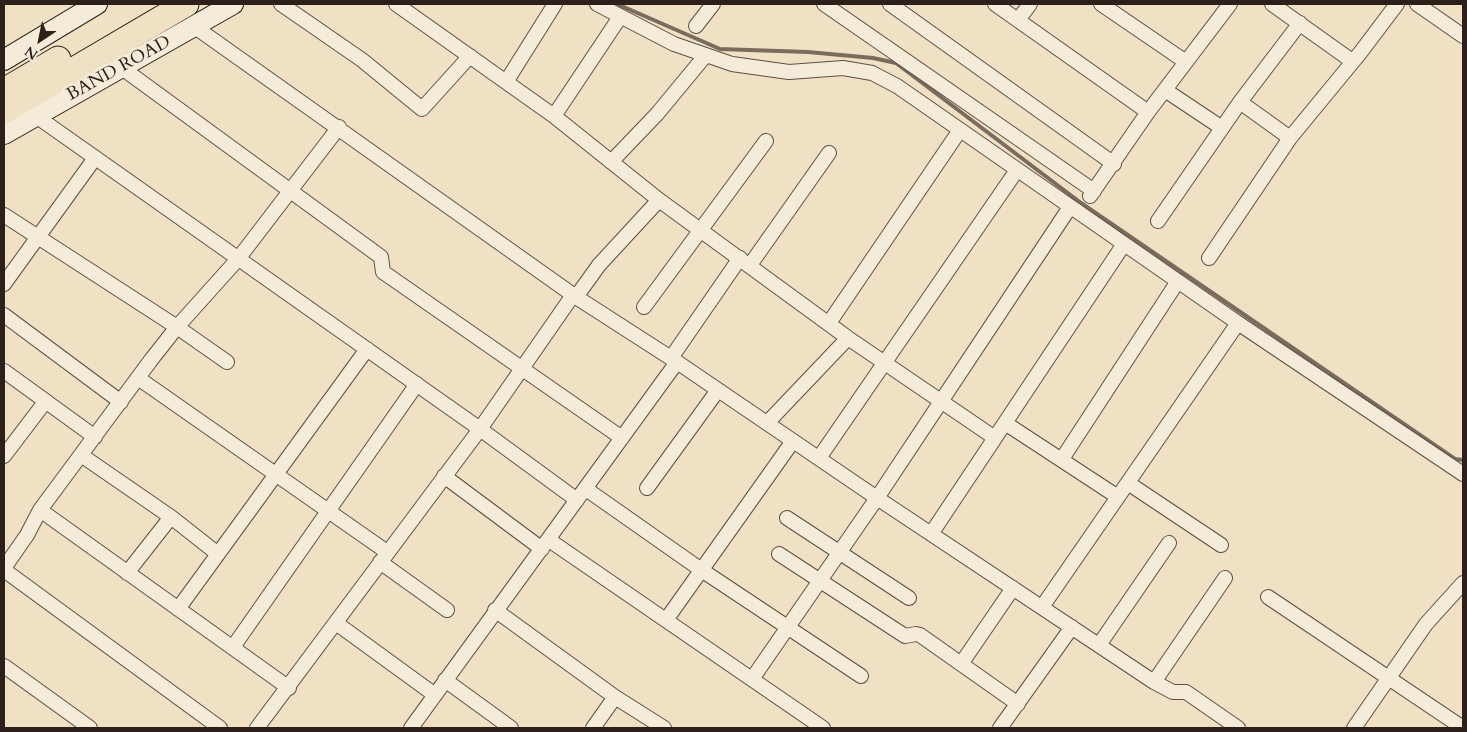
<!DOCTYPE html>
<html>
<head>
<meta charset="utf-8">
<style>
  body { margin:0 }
  #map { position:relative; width:1467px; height:732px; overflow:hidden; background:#f0e0c4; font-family:Cardo,serif }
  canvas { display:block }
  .frame { position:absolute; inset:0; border:5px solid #2d1f19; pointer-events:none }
  .north { position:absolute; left:15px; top:15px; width:50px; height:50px; -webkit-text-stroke:4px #f5ebd9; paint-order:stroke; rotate:214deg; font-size:14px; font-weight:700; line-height:20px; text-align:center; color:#2d1f19 }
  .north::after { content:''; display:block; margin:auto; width:18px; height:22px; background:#2d1f19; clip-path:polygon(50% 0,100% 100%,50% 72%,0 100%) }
</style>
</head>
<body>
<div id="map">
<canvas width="1467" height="732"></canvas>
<div class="frame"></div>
<div class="north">N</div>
</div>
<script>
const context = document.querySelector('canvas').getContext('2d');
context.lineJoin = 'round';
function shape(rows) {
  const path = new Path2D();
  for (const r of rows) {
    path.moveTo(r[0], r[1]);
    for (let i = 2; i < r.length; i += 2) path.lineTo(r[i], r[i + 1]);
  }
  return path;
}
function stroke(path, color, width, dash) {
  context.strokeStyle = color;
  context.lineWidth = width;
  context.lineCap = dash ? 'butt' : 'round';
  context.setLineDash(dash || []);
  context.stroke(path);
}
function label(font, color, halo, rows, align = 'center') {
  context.font = font + ' Cardo,serif';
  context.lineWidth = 5;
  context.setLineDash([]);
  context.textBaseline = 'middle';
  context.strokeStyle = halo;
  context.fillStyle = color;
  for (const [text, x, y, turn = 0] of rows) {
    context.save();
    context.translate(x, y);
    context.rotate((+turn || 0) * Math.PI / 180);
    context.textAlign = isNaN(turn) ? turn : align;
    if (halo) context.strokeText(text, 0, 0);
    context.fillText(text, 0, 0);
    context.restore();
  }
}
const stream = shape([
  [617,4,720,49,808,52,873,58,896,63,1081,203,1455,459,1463,460]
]);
const minor = shape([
  [281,4,362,60,422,109,470,56],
  [396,4,554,116,659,200,848,338,995,438],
  [597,4,674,44,732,64,789,72,843,68,872,73,897,86,1238,323,1042,607],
  [824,4,1094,191],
  [890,4,1114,164],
  [995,4,1148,112],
  [1101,4,1186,62],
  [1272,4,1352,61],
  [1417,4,1463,36],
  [1018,20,1030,4],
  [696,26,713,4],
  [195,27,576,297,677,362,877,498,1154,682,1173,692,1186,692,1238,728],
  [122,68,381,257,383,272,622,438],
  [506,82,555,4],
  [1165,90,1222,128],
  [1240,102,1300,23],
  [36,116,480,429,577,500],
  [554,116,620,17],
  [611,162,657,114,705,56],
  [1090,196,1148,112,1230,4],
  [4,215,177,327,227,362],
  [1158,221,1240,102,1290,138,1360,53,1397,4],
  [1209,258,1290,138],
  [750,265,829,153],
  [4,284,95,158],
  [576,297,599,265,659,200],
  [644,307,766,141],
  [4,315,121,402],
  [829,323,960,130],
  [1238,323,1463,474],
  [671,358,740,258],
  [4,371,95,437],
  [138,378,387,552],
  [767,423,848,338],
  [1005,423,1118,497],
  [81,455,171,517,218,554],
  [4,456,45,402],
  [819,458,1017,170],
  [1062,459,1178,281],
  [444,476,542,549],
  [1128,483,1221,545],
  [647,488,718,390],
  [586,489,700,569,861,676],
  [40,510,289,688],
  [787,518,909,598],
  [931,534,1124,244],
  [549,540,823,728],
  [779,554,905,636,916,634,920,635,1018,704],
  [380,562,447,610],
  [4,568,27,535,40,510,151,360,177,327,238,259,339,127],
  [4,570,220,728],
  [127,573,171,517],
  [1268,597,1463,728],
  [178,609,367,349],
  [495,610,615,697,664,728],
  [666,620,793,441],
  [336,623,435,695],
  [1099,645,1169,543],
  [233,647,417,384],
  [961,664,1013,588],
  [4,666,90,728],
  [752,679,877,498,1070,207],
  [445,680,511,728],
  [1154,682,1225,578],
  [257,728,480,429,573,295],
  [411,728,677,362],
  [593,728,615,697],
  [1000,728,1072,627],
  [1354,728,1426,624,1463,583]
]);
const secondary = shape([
  [4,60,97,4],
  [4,134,233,4]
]);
const motorway = shape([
  [4,91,58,59],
  [4,111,186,4]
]);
const streetNames = [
  ["BAND ROAD",119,69,-29]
];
stroke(stream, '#7a6b5d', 4);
stroke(minor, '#5e4f44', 16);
stroke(secondary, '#2d1f19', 22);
stroke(motorway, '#2d1f19', 27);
stroke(minor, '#f5ebd9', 14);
stroke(secondary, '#f5ebd9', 20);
stroke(motorway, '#f0e0c4', 25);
label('18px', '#2d1f19', '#f5ebd9', streetNames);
</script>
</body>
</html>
